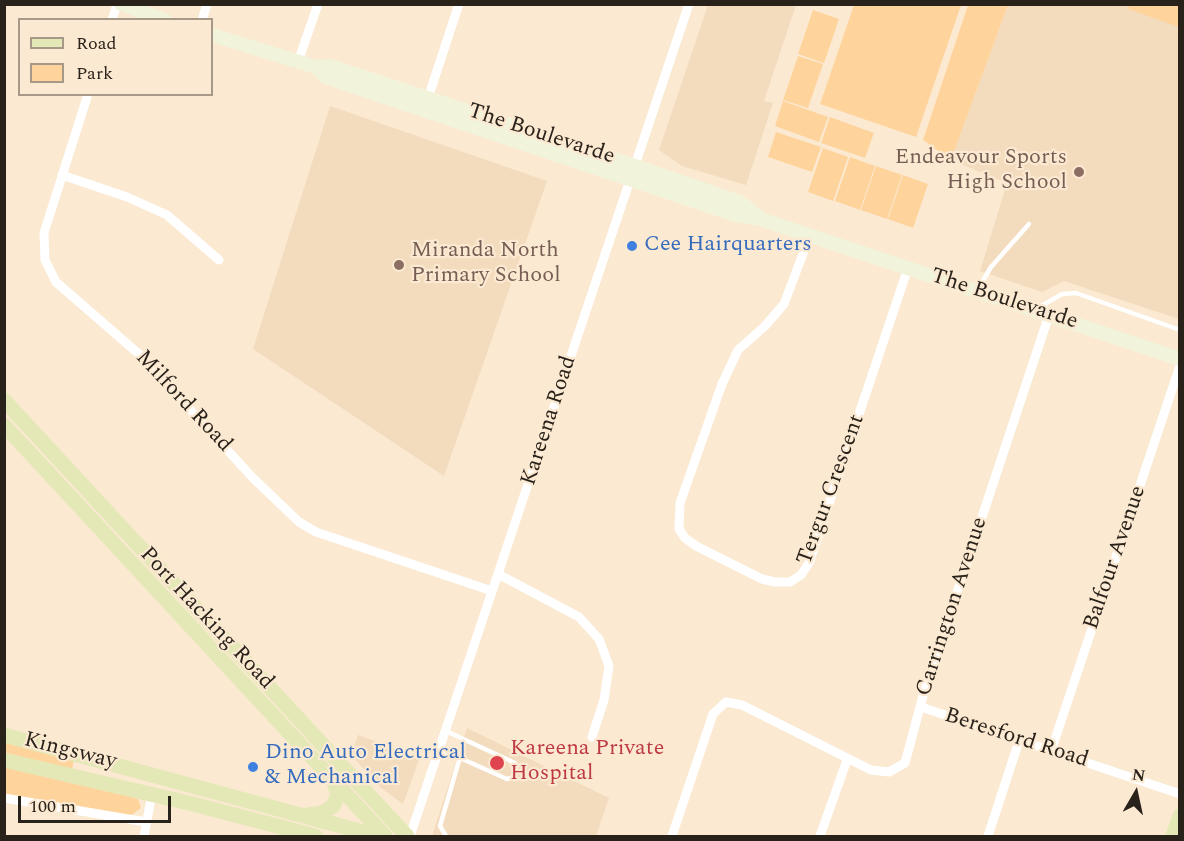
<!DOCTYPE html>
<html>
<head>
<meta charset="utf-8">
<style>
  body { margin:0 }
  #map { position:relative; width:1184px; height:841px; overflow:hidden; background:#fbe9d1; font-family:Spectral,serif }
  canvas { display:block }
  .frame { position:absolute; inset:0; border:6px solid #29221a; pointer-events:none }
  .legend { position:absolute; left:18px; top:18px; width:195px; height:78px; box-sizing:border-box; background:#fbe9d1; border:2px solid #a79988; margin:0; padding:8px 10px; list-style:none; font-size:18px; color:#29221a }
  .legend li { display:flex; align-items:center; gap:12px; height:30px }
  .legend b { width:30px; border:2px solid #a79988 }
  .north { position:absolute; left:1106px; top:763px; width:60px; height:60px; -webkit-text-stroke:4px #fbe9d1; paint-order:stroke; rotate:9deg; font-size:16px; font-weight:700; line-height:24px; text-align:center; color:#29221a }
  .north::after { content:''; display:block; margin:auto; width:21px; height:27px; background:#29221a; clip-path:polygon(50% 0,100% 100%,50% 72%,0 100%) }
  .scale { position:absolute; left:18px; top:796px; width:153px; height:27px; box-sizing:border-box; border:3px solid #29221a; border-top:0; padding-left:8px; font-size:18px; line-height:21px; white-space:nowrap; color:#29221a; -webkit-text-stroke:4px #fbe9d1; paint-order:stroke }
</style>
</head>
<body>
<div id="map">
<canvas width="1184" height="841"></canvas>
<div class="frame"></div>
<ul class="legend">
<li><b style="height:8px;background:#e4e8b7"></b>Road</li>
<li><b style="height:16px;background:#ffd49c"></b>Park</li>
</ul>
<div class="north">N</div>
<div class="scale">100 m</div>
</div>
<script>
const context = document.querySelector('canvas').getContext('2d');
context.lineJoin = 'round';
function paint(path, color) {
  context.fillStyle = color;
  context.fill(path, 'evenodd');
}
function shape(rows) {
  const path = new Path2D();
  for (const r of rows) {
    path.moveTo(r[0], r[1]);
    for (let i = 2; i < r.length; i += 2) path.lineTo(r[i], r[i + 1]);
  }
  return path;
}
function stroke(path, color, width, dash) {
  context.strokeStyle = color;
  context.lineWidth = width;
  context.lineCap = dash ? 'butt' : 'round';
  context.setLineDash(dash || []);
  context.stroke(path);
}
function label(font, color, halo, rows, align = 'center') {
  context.font = font + ' Spectral,serif';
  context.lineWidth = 4.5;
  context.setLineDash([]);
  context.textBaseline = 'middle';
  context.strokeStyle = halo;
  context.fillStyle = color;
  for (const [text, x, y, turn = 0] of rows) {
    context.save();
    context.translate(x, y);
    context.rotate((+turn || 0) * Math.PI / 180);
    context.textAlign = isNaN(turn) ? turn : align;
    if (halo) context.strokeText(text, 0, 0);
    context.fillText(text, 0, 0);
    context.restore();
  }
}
const built = shape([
  [708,5,796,5,764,101,773,103,746,185,682,166,659,150],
  [1008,5,1179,5,1179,319,1064,281,1042,292,980,271,1007,183,951,160],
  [330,106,547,181,444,476,253,349],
  [467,728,609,798,596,836,432,836],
  [358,735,420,757,403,804,380,787,351,755]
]);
const green = shape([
  [854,5,961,5,916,137,820,104],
  [968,5,1008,5,951,160,923,140],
  [1129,5,1179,5,1179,27,1128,9],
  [813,10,839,19,824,63,798,54],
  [798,56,823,64,808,108,783,100],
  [783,101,828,117,819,142,775,126],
  [830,117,874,133,865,158,821,143],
  [776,132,821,147,812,172,768,157],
  [823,148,848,157,833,201,808,192],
  [850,157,875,166,860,210,835,201],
  [876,166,902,175,887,219,861,210],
  [903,175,928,184,913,228,888,219],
  [4,735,74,759,71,775,138,799,141,808,126,819,5,798]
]);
const service = shape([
  [978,289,991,267,1029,224],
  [1036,309,1062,294,1076,293,1180,330],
  [440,749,507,779,512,778,516,768,515,763,446,731],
  [446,836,440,826,465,740]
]);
const minor = shape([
  [112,20,117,4],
  [202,20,207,4],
  [298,62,318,4],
  [88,94,44,233,45,260,56,282,140,355,252,477,299,522,316,532,492,591],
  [427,101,459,4],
  [62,175,127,197,167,215,219,260],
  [810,235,784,304,765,326,738,350,722,384,680,503,679,529,685,538,696,546,762,579,775,582,790,582,801,575,809,563,908,268],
  [498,574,579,617,599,639,609,666,604,700,592,737],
  [921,707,1180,794],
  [1051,751,1180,366],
  [4,798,146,822],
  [144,836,152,794],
  [410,836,689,4],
  [672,836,713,714,726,702,742,705,871,770,889,772,905,763,924,692,1049,315],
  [820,836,847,760],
  [988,836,1019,741]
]);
const secondary = shape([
  [121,4,165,20],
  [212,35,316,67,330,66,635,166,740,202,759,217],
  [316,67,326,77,357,88,736,215,760,219,1180,359]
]);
const primary = shape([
  [4,400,407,836],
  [4,425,385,836],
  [4,735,378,836],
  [4,760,193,804,315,836],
  [308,815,322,813,333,806,338,795,334,782],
  [1173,836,1180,816]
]);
const markers = [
  [1079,172,6,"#8d6e63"],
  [632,246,6,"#3f7fe0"],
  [399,265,6,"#8d6e63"],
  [497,763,8,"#e0444e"],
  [253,767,6,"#3f7fe0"]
];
const streetNames = [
  ["The Boulevarde",541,135,18],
  ["The Boulevarde",1004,300,18],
  ["Milford Road",183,402,47],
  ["Kareena Road",550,421,-72],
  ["Tergur Crescent",832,490,-70],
  ["Balfour Avenue",1116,558,-71],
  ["Carrington Avenue",953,607,-72],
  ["Port Hacking Road",206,619,47],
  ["Beresford Road",1016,739,18],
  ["Kingsway",70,752,14]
];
const educationNames = [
  ["Endeavour Sports",1067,159],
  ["High School",1067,184],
  ["Miranda North",411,252,"left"],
  ["Primary School",411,277,"left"]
];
const shopNames = [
  ["Cee Hairquarters",644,246],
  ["Dino Auto Electrical",265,754],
  ["& Mechanical",265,779]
];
const healthNames = [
  ["Kareena Private",510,750],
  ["Hospital",510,775]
];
paint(built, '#f3dbbd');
paint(green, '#ffd49c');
stroke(service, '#fff', 4.5);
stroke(minor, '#fff', 9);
stroke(secondary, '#f2f3db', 14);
stroke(primary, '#e4e8b7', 15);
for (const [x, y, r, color] of markers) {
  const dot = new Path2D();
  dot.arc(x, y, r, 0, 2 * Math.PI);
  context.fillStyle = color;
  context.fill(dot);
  stroke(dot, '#fbe9d1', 2);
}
label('22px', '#29221a', '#fbe9d1', streetNames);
label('22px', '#785e54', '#fbe9d1', educationNames, 'right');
label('22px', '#366cbe', '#fbe9d1', shopNames, 'left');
label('22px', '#be3a42', '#fbe9d1', healthNames, 'left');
</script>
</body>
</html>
